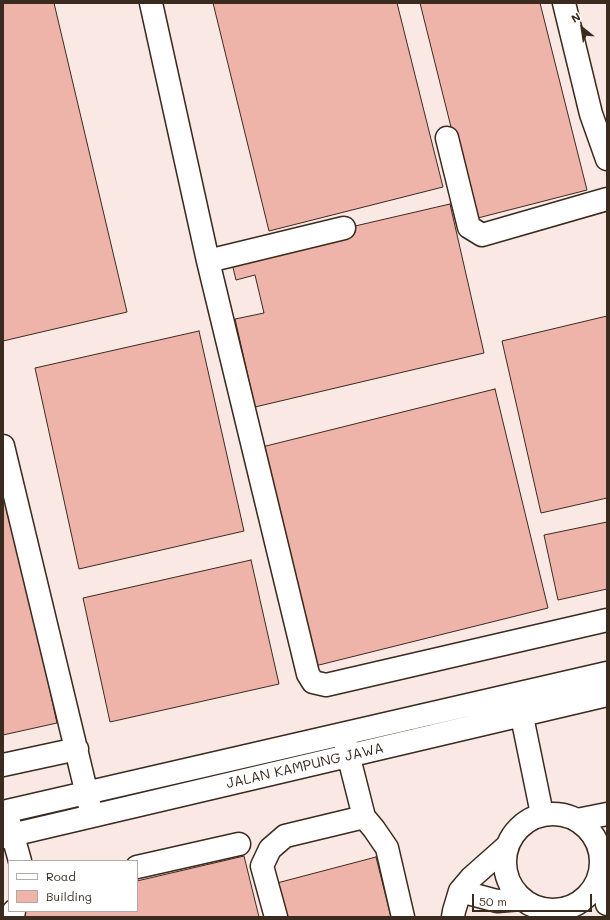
<!DOCTYPE html>
<html>
<head>
<meta charset="utf-8">
<style>
  body { margin:0 }
  #map { position:relative; width:610px; height:920px; overflow:hidden; background:#fae8e5; font-family:Mali,sans-serif }
  canvas { display:block }
  .frame { position:absolute; inset:0; border:4px solid #3b2a1e; pointer-events:none }
  .legend { position:absolute; left:8px; top:860px; width:130px; height:52px; box-sizing:border-box; background:#fff; border:1px solid #b1aaa5; margin:0; padding:5px 7px; list-style:none; font-size:12px; color:#3b2a1e }
  .legend li { display:flex; align-items:center; gap:8px; height:20px }
  .legend b { width:20px; border:1px solid #b1aaa5 }
  .north { position:absolute; left:562px; top:8px; width:40px; height:40px; -webkit-text-stroke:3px #fff; paint-order:stroke; rotate:330deg; font-size:11px; font-weight:700; line-height:16px; text-align:center; color:#3b2a1e }
  .north::after { content:''; display:block; margin:auto; width:14px; height:18px; background:#3b2a1e; clip-path:polygon(50% 0,100% 100%,50% 72%,0 100%) }
  .scale { position:absolute; left:472px; top:894px; width:120px; height:18px; box-sizing:border-box; border:2px solid #3b2a1e; border-top:0; padding-left:5px; font-size:12px; line-height:14px; white-space:nowrap; color:#3b2a1e; -webkit-text-stroke:3px #fff; paint-order:stroke }
</style>
</head>
<body>
<div id="map">
<canvas width="610" height="920"></canvas>
<div class="frame"></div>
<ul class="legend">
<li><b style="height:5px;background:#fff"></b>Road</li>
<li><b style="height:11px;background:#eeb4a9"></b>Building</li>
</ul>
<div class="north">N</div>
<div class="scale">50 m</div>
</div>
<script>
const context = document.querySelector('canvas').getContext('2d');
context.lineJoin = 'round';
function paint(path, color) {
  context.fillStyle = color;
  context.fill(path, 'evenodd');
}
function shape(rows) {
  const path = new Path2D();
  for (const r of rows) {
    if (r.length === 3) {
      path.moveTo(r[0] + r[2], r[1]);
      path.arc(r[0], r[1], r[2], 0, 2 * Math.PI);
      continue;
    }
    path.moveTo(r[0], r[1]);
    for (let i = 2; i < r.length; i += 2) path.lineTo(r[i], r[i + 1]);
  }
  return path;
}
function stroke(path, color, width, dash) {
  context.strokeStyle = color;
  context.lineWidth = width;
  context.lineCap = dash ? 'butt' : 'round';
  context.setLineDash(dash || []);
  context.stroke(path);
}
function label(font, color, halo, rows, align = 'center') {
  context.font = font + ' Mali,sans-serif';
  context.lineWidth = 4;
  context.setLineDash([]);
  context.textBaseline = 'middle';
  context.strokeStyle = halo;
  context.fillStyle = color;
  for (const [text, x, y, turn = 0] of rows) {
    context.save();
    context.translate(x, y);
    context.rotate((+turn || 0) * Math.PI / 180);
    context.textAlign = isNaN(turn) ? turn : align;
    if (halo) context.strokeText(text, 0, 0);
    context.fillText(text, 0, 0);
    context.restore();
  }
}
const building = shape([
  [3,3,54,3,127,312,3,341,3,3],
  [213,3,397,3,443,187,269,231,213,3],
  [420,3,540,3,587,190,474,219,420,3],
  [450,204,484,353,255,407,235,319,264,313,255,275,236,280,230,255,450,204],
  [607,316,607,498,541,513,502,341,607,316],
  [199,331,244,531,79,569,35,368,199,331],
  [495,389,548,608,311,667,258,448,495,389],
  [3,476,57,723,3,735,3,476],
  [607,522,607,589,558,600,544,535,607,522],
  [251,560,279,684,110,722,83,598,251,560],
  [244,856,259,917,21,917,20,911,137,911,137,881,244,856],
  [376,857,391,917,286,917,277,883,376,857]
]);
const minor = shape([
  [151,3,208,261,308,674,313,682,326,685,607,620],
  [564,3,591,114,607,159],
  [447,138,469,227,482,235,607,199],
  [208,261,344,228],
  [3,446,90,807],
  [519,702,542,814],
  [345,742,364,817,374,829,387,848,403,917],
  [3,765,77,749],
  [3,812,607,673],
  [553,862,48],
  [577,820,607,814],
  [9,822,20,861],
  [3,837,607,695],
  [137,867,239,844],
  [601,871,607,904],
  [460,891,497,901,521,899],
  [13,917,14,911],
  [276,917,262,866,270,849,285,836,364,817],
  [453,917,454,911,460,891,471,878,506,847]
]);
const streetNames = [
  ["JALAN KAMPUNG JAWA",305,766,-13]
];
paint(building, '#eeb4a9');
stroke(building, '#3b2a1e', 1);
stroke(minor, '#3b2a1e', 25);
stroke(minor, '#fff', 22);
label('14px', '#3b2a1e', '#fff', streetNames);
</script>
</body>
</html>
